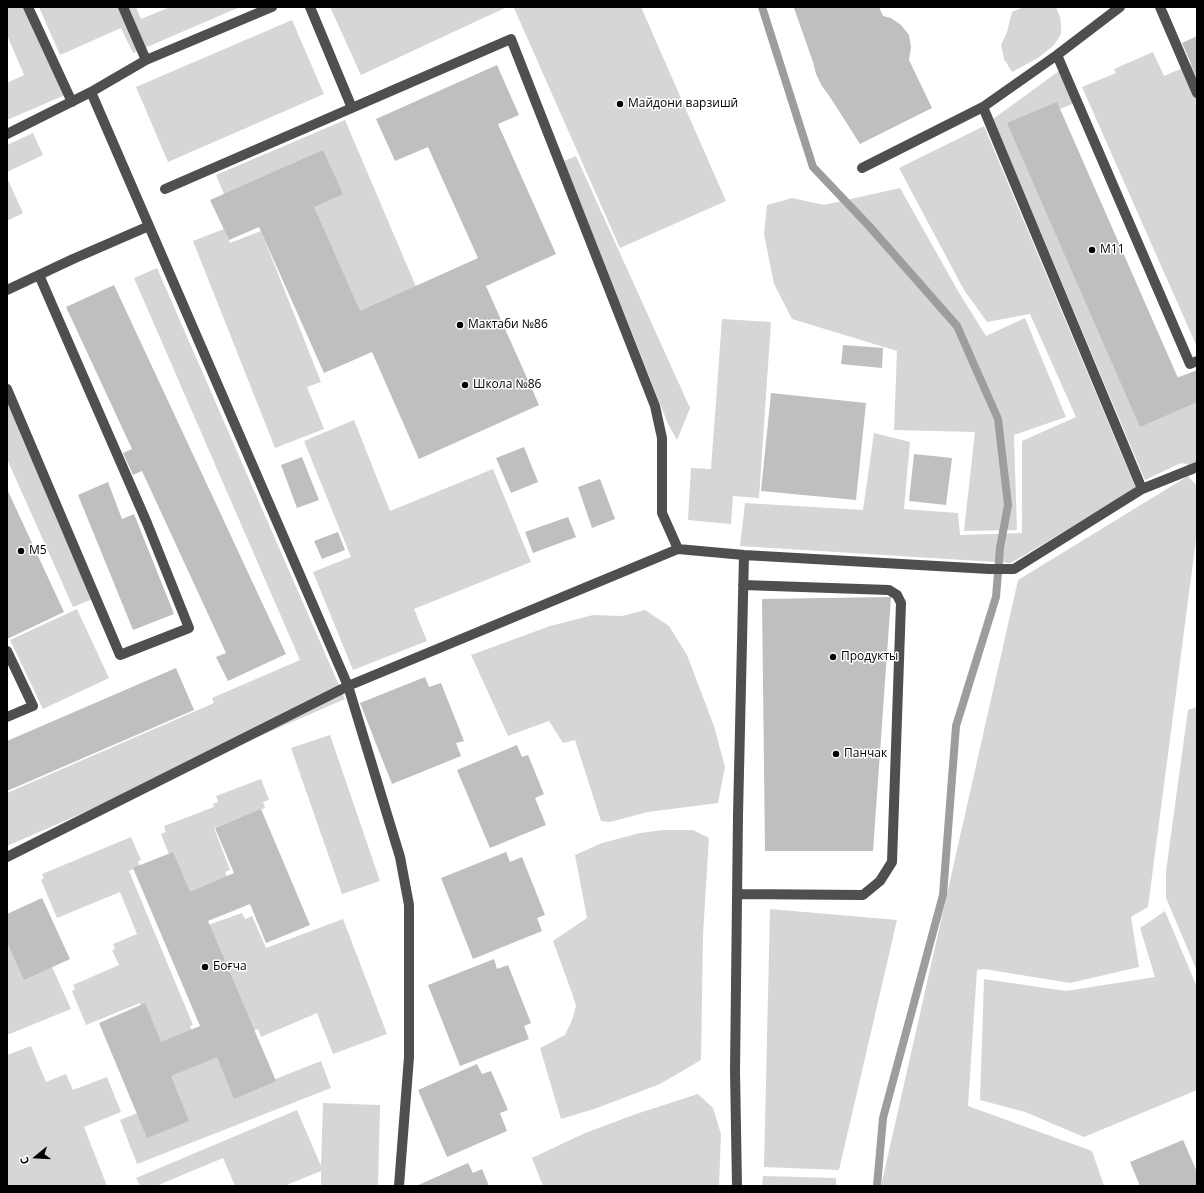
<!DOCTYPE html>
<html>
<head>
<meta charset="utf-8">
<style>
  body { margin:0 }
  #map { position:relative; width:1204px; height:1193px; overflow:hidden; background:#fff; font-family:"Open Sans",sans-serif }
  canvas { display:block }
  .frame { position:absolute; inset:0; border:8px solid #000; pointer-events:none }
  .north { position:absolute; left:16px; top:1137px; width:40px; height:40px; -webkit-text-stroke:3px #fff; paint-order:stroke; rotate:252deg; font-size:11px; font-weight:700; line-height:16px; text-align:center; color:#000 }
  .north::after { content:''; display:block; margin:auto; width:14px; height:18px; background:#000; clip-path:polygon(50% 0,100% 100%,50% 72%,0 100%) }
</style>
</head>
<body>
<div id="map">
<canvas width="1204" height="1193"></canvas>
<div class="frame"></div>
<div class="north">С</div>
</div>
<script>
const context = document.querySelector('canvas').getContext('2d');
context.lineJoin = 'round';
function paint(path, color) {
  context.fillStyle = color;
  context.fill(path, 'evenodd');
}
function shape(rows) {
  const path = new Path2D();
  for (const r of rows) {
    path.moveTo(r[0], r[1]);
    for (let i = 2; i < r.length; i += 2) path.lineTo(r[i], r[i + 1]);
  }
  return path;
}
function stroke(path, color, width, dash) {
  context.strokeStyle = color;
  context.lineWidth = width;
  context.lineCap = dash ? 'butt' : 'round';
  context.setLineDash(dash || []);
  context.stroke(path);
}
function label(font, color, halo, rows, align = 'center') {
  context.font = font + ' "Open Sans",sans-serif';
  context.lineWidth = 3;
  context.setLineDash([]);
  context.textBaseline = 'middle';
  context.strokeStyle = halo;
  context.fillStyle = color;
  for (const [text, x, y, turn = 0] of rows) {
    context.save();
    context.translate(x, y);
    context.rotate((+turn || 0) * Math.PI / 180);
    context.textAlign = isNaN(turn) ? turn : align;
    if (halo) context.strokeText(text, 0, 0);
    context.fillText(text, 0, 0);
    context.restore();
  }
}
const green = shape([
  [7,7,27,7,65,95,7,120,7,83,24,75,7,35],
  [39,7,136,7,141,19,170,7,240,7,133,53,121,28,60,55],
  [330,7,507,7,361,75],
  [517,7,641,7,726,201,620,248,514,8],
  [1024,7,1056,7,1060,17,1061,26,1061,34,1054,45,1038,58,1012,72,1004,59,1001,45,1007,32,1012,12],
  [292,20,324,94,168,162,136,87],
  [1153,52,1164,76,1197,62,1197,347,1082,87,1116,73,1114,69],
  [1059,71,1075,103,1037,118,1158,383,1197,371,1197,467,1181,463,1145,480,993,119],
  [345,120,423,303,357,331,293,179,229,206,216,175],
  [984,126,1136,489,1011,563,740,546,745,503,863,510,874,433,910,442,904,509,958,513,960,535,1022,533,1022,441,1076,417,1030,314,987,322,964,290,899,168],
  [33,133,43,155,7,172,7,145],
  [576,156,690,408,677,440,668,424,564,161],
  [7,178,23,213,7,221],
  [900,188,958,291,986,336,1025,318,1066,417,1014,435,1017,530,964,531,975,432,894,430,897,351,792,319,774,284,764,234,767,205,792,198,824,205],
  [224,229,230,243,261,231,321,382,307,387,324,429,275,448,193,241],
  [157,268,345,699,7,846,7,793,214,703,212,698,300,660,134,278],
  [722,319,771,322,759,498,733,496,731,524,688,520,691,468,711,469],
  [7,401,95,598,73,607,7,459],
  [354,420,390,511,493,469,531,562,414,609,427,641,353,670,313,572,351,557,304,441],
  [1188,476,1197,486,1197,532,1148,907,1131,917,1139,967,1070,983,984,969,977,970,968,1106,1092,1151,1104,1186,881,1186,1018,580],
  [77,609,109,678,43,709,10,640],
  [645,610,669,626,687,655,714,726,725,767,718,803,648,812,610,822,601,821,575,740,563,743,549,721,508,736,471,655,550,626,593,615,622,616],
  [1197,707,1197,971,1166,898,1166,871,1188,710],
  [330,735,380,881,342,894,291,748],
  [261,779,269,800,263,802,265,808,214,828,230,870,225,872,227,877,185,895,161,834,166,832,164,826,214,807,213,804,218,802,216,796],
  [663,830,693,830,709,838,703,935,701,1060,660,1084,597,1108,561,1119,540,1048,565,1035,572,1020,576,1006,573,996,553,941,587,918,575,855,602,843,640,833],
  [131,837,141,860,138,861,140,866,129,871,193,1025,190,1026,192,1031,158,1045,140,1003,86,1025,72,991,75,989,73,985,119,965,112,950,115,949,113,944,137,934,120,892,57,918,41,880,44,878,42,874],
  [770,909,897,920,839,1170,764,1167],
  [1165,911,1197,987,1197,1090,1084,1137,1025,1112,980,1100,984,979,1066,991,1155,977,1140,928],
  [242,913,245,919,252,916,266,948,343,919,387,1034,333,1054,317,1013,261,1037,258,1029,249,1033,208,925],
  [33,925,71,1009,7,1035,7,937],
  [221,1045,240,1093,321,1061,331,1088,137,1164,120,1120,145,1110,134,1080],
  [31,1046,46,1082,66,1074,73,1090,107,1077,121,1112,84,1127,107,1186,7,1186,7,1055],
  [698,1094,713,1108,721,1134,719,1186,543,1186,532,1158,585,1133,636,1114],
  [323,1103,380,1105,378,1186,321,1186,321,1171,284,1186,235,1186,223,1158,156,1186,140,1186,136,1178,297,1110,321,1166],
  [763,1176,836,1178,836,1186,762,1186]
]);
const stream = shape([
  [762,7,813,167,869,226,957,326,998,419,1008,505,1000,548,996,597,956,726,943,895,883,1118,877,1186]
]);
const building = shape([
  [797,7,879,7,883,16,891,18,901,25,909,35,911,47,909,60,932,108,860,144,830,97,822,86,816,74,813,62,794,8],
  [1197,36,1197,77,1182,43],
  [497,65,519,115,498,124,556,254,486,286,539,405,419,459,372,352,324,373,259,227,229,240,210,200,323,150,343,194,314,207,360,311,478,258,428,147,395,161,376,119],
  [1057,102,1178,378,1197,370,1197,402,1140,427,1007,123],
  [114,285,286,654,228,681,216,657,226,653,142,471,133,475,123,453,132,449,66,307],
  [843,345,883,348,882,368,841,364],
  [771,393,866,403,856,500,761,491],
  [524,447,538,482,511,493,496,458],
  [914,454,952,458,946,505,909,501],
  [302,457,319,500,297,508,281,465],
  [600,479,615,519,592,528,578,487],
  [108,482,122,519,134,514,174,614,133,630,78,495],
  [7,489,64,612,7,639],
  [568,517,576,537,533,553,525,532],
  [338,532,345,550,322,559,314,541],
  [891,597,873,851,765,851,762,599],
  [176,668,194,710,7,791,7,741],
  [425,677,429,687,441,683,464,741,456,743,461,756,392,784,360,703],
  [517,745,522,757,528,755,544,794,535,798,546,825,490,848,457,770],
  [261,809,310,925,266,943,250,904,208,921,276,1081,234,1099,217,1057,171,1076,189,1121,147,1138,99,1023,145,1003,161,1042,200,1026,133,868,173,852,190,892,234,873,215,828],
  [506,852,510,862,522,857,545,915,537,918,542,931,473,959,441,878],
  [42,898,70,959,24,980,7,942,7,914],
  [494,959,497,969,508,965,531,1023,524,1026,529,1039,460,1066,428,985],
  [477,1064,482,1074,491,1071,508,1110,500,1113,507,1131,447,1157,418,1090],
  [1183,1140,1197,1172,1197,1186,1140,1186,1130,1162],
  [468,1163,473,1173,482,1169,489,1186,416,1186]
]);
const minor = shape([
  [28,7,72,102],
  [123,7,146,60],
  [310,7,352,108],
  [1120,7,1057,55,983,107,1142,489],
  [1160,7,1197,93],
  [1057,55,1190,364,1197,361],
  [91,92,348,686,400,857,409,905,409,1057,399,1186],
  [7,134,91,92,146,60,272,7],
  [862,168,983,107],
  [165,189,511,39,655,406,662,438,662,513,678,549],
  [7,290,73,259,149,226],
  [7,389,120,655,189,628,147,523,39,275],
  [7,651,33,706,7,717],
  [7,857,348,686,678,549,744,555,989,569,1014,569,1142,489,1197,467],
  [737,894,863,895,880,881,892,862,901,603,897,595,889,590,743,585],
  [737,1186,735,1071,738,815,744,555]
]);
const markers = [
  [620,104,4,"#000"],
  [1092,250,4,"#000"],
  [460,325,4,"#000"],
  [465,385,4,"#000"],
  [21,551,4,"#000"],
  [833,657,4,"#000"],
  [836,754,4,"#000"],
  [205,967,4,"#000"]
];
const poiNames = [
  ["Майдони варзишӣ",628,104],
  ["M11",1100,250],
  ["Мактаби №86",468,325],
  ["Школа №86",473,385],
  ["М5",29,551],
  ["Продукты",841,657],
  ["Панчак",844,754],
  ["Боғча",213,967]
];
paint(green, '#d6d6d6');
stroke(stream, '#9d9d9d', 8);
paint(building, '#bfbfbf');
stroke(minor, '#4f4f4f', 10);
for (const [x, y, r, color] of markers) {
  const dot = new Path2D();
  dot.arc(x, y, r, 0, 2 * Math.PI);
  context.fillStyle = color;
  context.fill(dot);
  stroke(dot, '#fff', 1.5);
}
label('12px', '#000', '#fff', poiNames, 'left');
</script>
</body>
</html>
